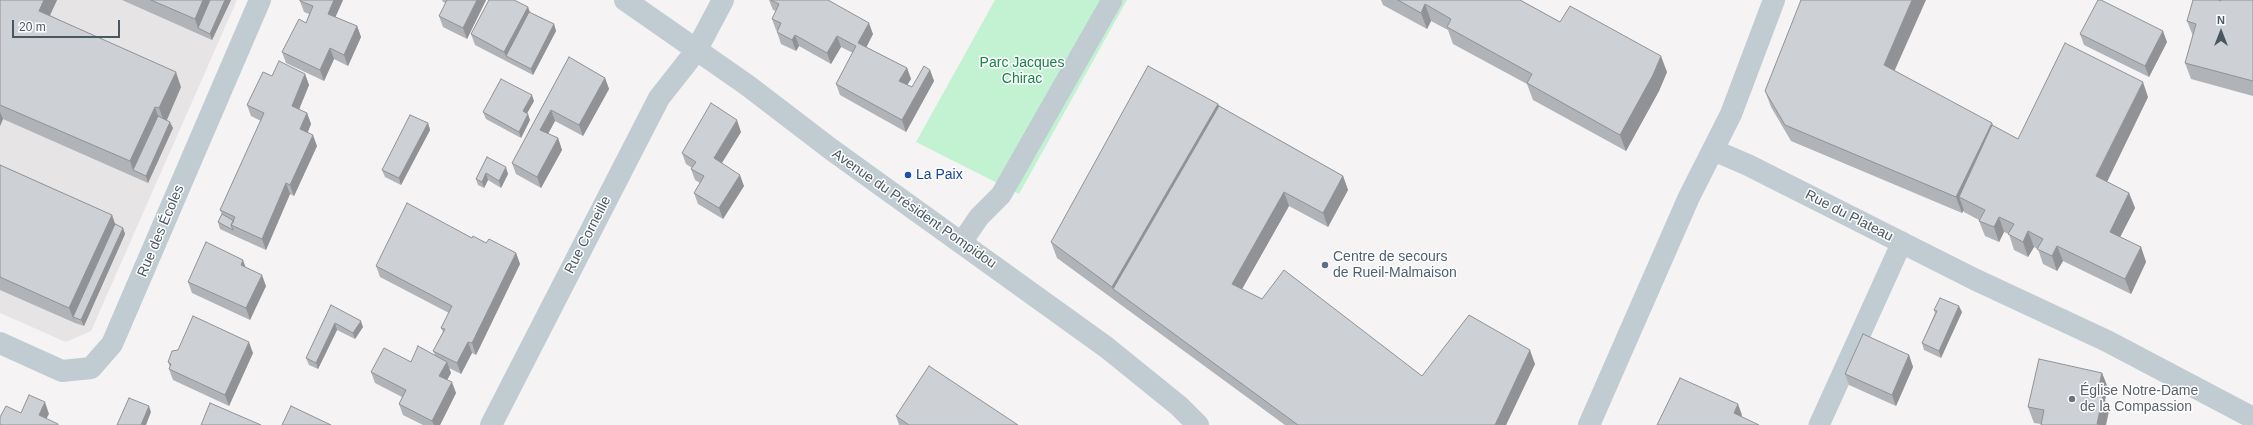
<!DOCTYPE html>
<html>
<head>
<meta charset="utf-8">
<style>
  body { margin:0 }
  #map { position:relative; width:2253px; height:425px; overflow:hidden; background:#f5f3f3; font-family:Arial,sans-serif }
  canvas { display:block }
  .north { position:absolute; left:2201px; top:12px; width:40px; height:40px; -webkit-text-stroke:3px #fff; paint-order:stroke; rotate:0deg; font-size:11px; font-weight:700; line-height:16px; text-align:center; color:#495761 }
  .north::after { content:''; display:block; margin:auto; width:14px; height:18px; background:#495761; clip-path:polygon(50% 0,100% 100%,50% 72%,0 100%) }
  .scale { position:absolute; left:12px; top:20px; width:108px; height:18px; box-sizing:border-box; border:2px solid #495761; border-top:0; padding-left:5px; font-size:12px; line-height:14px; white-space:nowrap; color:#495761; -webkit-text-stroke:3px #fff; paint-order:stroke }
</style>
</head>
<body>
<div id="map">
<canvas width="2253" height="425"></canvas>
<div class="north">N</div>
<div class="scale">20 m</div>
</div>
<script>
const context = document.querySelector('canvas').getContext('2d');
context.lineJoin = 'round';
function paint(path, color) {
  context.fillStyle = color;
  context.fill(path, 'evenodd');
}
function shape(rows) {
  const path = new Path2D();
  for (const r of rows) {
    path.moveTo(r[0], r[1]);
    for (let i = 2; i < r.length; i += 2) path.lineTo(r[i], r[i + 1]);
  }
  return path;
}
function stroke(path, color, width, dash) {
  context.strokeStyle = color;
  context.lineWidth = width;
  context.lineCap = dash ? 'butt' : 'round';
  context.setLineDash(dash || []);
  context.stroke(path);
}
function label(font, color, halo, rows, align = 'center') {
  context.font = font + ' Arial,sans-serif';
  context.lineWidth = 3;
  context.setLineDash([]);
  context.textBaseline = 'middle';
  context.strokeStyle = halo;
  context.fillStyle = color;
  for (const [text, x, y, turn = 0] of rows) {
    context.save();
    context.translate(x, y);
    context.rotate((+turn || 0) * Math.PI / 180);
    context.textAlign = isNaN(turn) ? turn : align;
    if (halo) context.strokeText(text, 0, 0);
    context.fillText(text, 0, 0);
    context.restore();
  }
}
const education = shape([
  [0,0,237,0,91,331,66,342,0,313]
]);
const green = shape([
  [995,0,1127,0,1019,194,916,142]
]);
const service = shape([
  [962,242,979,217,1001,195,1112,0],
  [1819,425,1902,242]
]);
const minor = shape([
  [1713,150,1748,165,1974,279,2107,341,2253,418],
  [0,343,62,371,91,368,112,344,260,0],
  [491,425,659,98,696,51,723,0],
  [1589,425,1689,197,1731,114,1774,0]
]);
const tertiary = shape([
  [625,0,747,85,832,150,1106,347,1179,406,1198,425]
]);
const wall = shape([
  [0,0,57,0,50,15,181,87,167,120,173,128,148,183,3,119,0,126],
  [122,0,231,0,212,40],
  [343,0,335,17,357,26,361,37,348,66,334,59,324,81,286,63,282,52,306,23,309,14,304,12,300,1],
  [442,0,486,0,467,39,443,27,439,16,446,3,443,2],
  [769,0,828,0,873,34,866,47,907,68,911,79,907,85,912,87,930,70,934,81,906,132,840,95,836,84,853,53,841,47,831,64,799,46,796,51,781,44,777,32,778,31,776,30,772,19,776,11,773,10],
  [1381,0,1520,0,1560,22,1667,72,1659,91,1626,151,1533,100,1527,84,1453,44,1448,30,1431,21,1427,29,1383,5],
  [2253,0,2253,96,2191,79,2185,63,2193,36,2187,21],
  [528,7,529,12,554,24,556,31,533,75,475,45,471,34],
  [2080,34,2167,42,2149,77,2084,45],
  [569,57,605,78,609,89,583,136,555,121,548,134,558,138,562,150,541,188,516,174,512,163],
  [1894,70,1993,126,2018,139,2148,97,2107,182,2129,193,2135,208,2120,237,2141,247,2146,262,2131,294,2063,261,2057,271,2043,264,2038,249,2034,247,2028,257,2014,250,2009,234,2004,232,1999,242,1985,236,1979,221,1979,220,1964,212,1964,210,1962,213,1791,141,1771,107,1765,91],
  [305,74,309,85,299,109,307,113,311,124,308,132,317,146,294,196,290,194,266,250,235,236,220,229,218,222,222,214,220,210,261,121,251,116,247,105,272,76],
  [534,101,527,113,530,120,521,138,486,119,483,112],
  [1218,104,1219,106,1343,176,1348,190,1328,227,1289,206,1242,289,1262,299,1422,376,1535,364,1506,425,1285,425,1057,258,1051,242],
  [428,123,430,130,401,185,385,177,382,170],
  [741,132,722,163,744,186,723,219,698,204,694,193,700,183,695,180,691,169,692,168,686,164,682,153],
  [487,157,508,174,501,188,488,180,484,188,478,185,476,179],
  [0,165,112,215,115,224,123,228,125,234,84,326,75,323,0,290],
  [472,238,516,253,520,264,476,355,472,353,461,374,449,368,451,373,447,380,456,393,440,425,423,425,403,415,399,404,402,397,375,383,371,372,435,355,433,351,443,332,441,328,449,313,380,277,376,266],
  [246,268,266,286,250,320,192,293,188,282],
  [331,305,363,327,355,339,337,330,318,369,309,365,306,358],
  [1934,310,1962,312,1941,358,1924,350,1922,343,1935,313],
  [253,353,229,406,173,380,169,369,170,367,168,362],
  [1909,355,1913,367,1896,406,1849,385,1845,374],
  [2102,373,2108,388,2105,400,2109,411,2041,424,2034,423,2028,407],
  [896,416,1018,425,899,425]
]);
const shadedWall = shape([
  [44,0,57,0,45,26,39,11],
  [203,0,215,0,198,28,195,19],
  [225,0,231,0,212,40,210,34],
  [334,0,343,0,332,25,328,14],
  [477,0,486,0,467,39,463,28],
  [1912,0,1926,0,1890,81,1884,65],
  [1425,4,1431,21,1427,29,1421,13],
  [528,7,532,18,506,56,504,52],
  [869,23,873,34,863,54,858,43],
  [554,24,556,31,533,75,531,69],
  [357,26,361,37,348,66,344,55],
  [2163,31,2167,42,2149,77,2145,66],
  [795,35,799,46,796,51,792,40],
  [837,36,841,47,831,64,827,53],
  [330,48,334,59,324,81,320,70],
  [1661,56,1667,72,1659,91,1626,151,1620,135],
  [907,68,911,79,903,92,899,81],
  [930,70,934,81,906,132,902,120],
  [176,72,181,87,165,124,159,108],
  [305,74,309,85,296,117,292,106],
  [605,78,609,89,583,136,579,125],
  [2143,82,2148,97,2102,192,2096,176],
  [532,95,534,101,525,117,523,111],
  [1218,104,1224,120,1113,289,1112,287],
  [155,107,160,122,133,170,130,161],
  [551,110,555,121,544,141,540,130],
  [0,112,3,119,0,126],
  [307,113,311,124,304,140,300,129],
  [528,114,530,120,521,138,519,132],
  [737,120,741,132,718,169,714,158],
  [170,122,173,128,148,183,146,176],
  [428,123,430,130,401,185,399,178],
  [1992,123,1998,139,1959,197,1964,210,1962,213,1956,197],
  [313,135,317,146,294,196,290,185],
  [558,138,562,150,541,188,537,177],
  [506,167,508,174,501,188,499,181],
  [486,173,488,180,484,188,482,182],
  [740,175,744,186,723,219,719,208],
  [1343,176,1348,190,1328,227,1323,213],
  [286,183,290,194,266,250,262,239],
  [1284,192,1289,206,1237,298,1232,284],
  [2129,193,2135,208,2115,247,2110,232],
  [112,215,117,230,73,317,75,323,69,308],
  [1999,217,2004,232,1999,242,1994,227],
  [123,228,125,234,84,326,81,320],
  [2028,231,2034,247,2028,257,2023,242],
  [2057,246,2063,261,2057,271,2052,256],
  [2141,247,2146,262,2131,294,2125,279],
  [516,253,520,264,476,355,472,343],
  [243,260,247,271,241,265],
  [262,275,266,286,250,320,246,308],
  [1959,306,1962,312,1941,358,1939,351],
  [361,321,363,327,355,339,353,333],
  [335,323,337,330,318,369,316,363],
  [249,342,253,353,229,406,225,395],
  [468,342,472,353,461,374,457,363],
  [1530,350,1535,364,1506,425,1495,425],
  [1909,355,1913,367,1896,406,1892,395],
  [447,362,451,373,443,387,439,376],
  [2102,373,2108,388,2105,400,2109,411,2106,425,2097,425,2097,394],
  [452,382,456,393,440,425,434,425,432,421],
  [45,402,49,414,43,425,39,415],
  [1738,404,1742,415,1738,424,1734,413],
  [149,406,151,412,146,425,141,425]
]);
const building = shape([
  [0,0,44,0,39,11,176,72,159,108,155,107,130,161,0,105,0,0],
  [151,0,203,0,195,19,151,0],
  [210,0,225,0,210,34,198,28,210,0],
  [300,0,334,0,328,14,357,26,344,55,330,48,320,70,282,52,299,19,306,23,313,6,300,1,300,0],
  [447,0,477,0,463,28,439,16,447,0],
  [489,0,514,0,528,7,504,52,471,34,489,0],
  [771,0,828,0,869,23,858,43,907,68,899,81,912,87,924,66,930,70,902,120,836,84,856,46,837,36,827,53,795,35,792,40,777,32,781,23,772,19,779,4,771,0],
  [1398,0,1520,0,1560,22,1570,6,1661,56,1653,75,1620,135,1527,83,1532,74,1447,27,1451,19,1425,4,1421,13,1398,0],
  [1801,0,1912,0,1884,65,1992,123,1956,197,1785,125,1765,91,1801,0],
  [2098,0,2101,0,2163,31,2145,66,2080,34,2098,0],
  [2193,0,2218,0,2221,1,2221,0,2253,0,2253,81,2185,63,2196,24,2187,21,2193,0],
  [529,12,554,24,531,69,506,56,529,12],
  [2065,43,2143,82,2096,176,2129,193,2110,232,2141,247,2125,279,2057,246,2052,256,2037,249,2043,239,2028,231,2023,242,2008,234,2014,224,1999,217,1994,227,1979,221,1985,210,1959,197,1992,125,2018,139,2065,43],
  [569,57,605,78,579,125,551,110,540,130,558,138,537,177,512,163,569,57],
  [279,61,305,74,292,106,307,113,300,129,313,135,290,185,286,183,262,239,231,225,235,217,220,210,264,113,247,105,263,72,272,76,279,61],
  [1148,66,1218,104,1112,287,1051,242,1148,66],
  [501,79,532,95,523,111,528,114,519,132,483,112,501,79],
  [711,103,737,120,714,158,740,175,719,208,694,193,704,176,691,169,696,162,682,153,711,103],
  [1219,106,1343,176,1323,213,1284,192,1232,284,1262,299,1284,270,1422,376,1469,315,1530,350,1495,425,1298,425,1113,289,1219,106],
  [410,115,428,123,399,178,382,170,410,115],
  [158,116,170,122,146,176,133,170,158,116],
  [487,157,506,167,499,181,486,173,482,182,476,179,487,157],
  [0,165,112,215,69,308,0,277,0,165],
  [407,203,472,238,473,236,486,243,489,239,516,253,472,343,468,342,457,363,433,351,445,329,441,328,452,306,376,266,407,203],
  [222,214,234,221,231,225,233,230,218,222,222,214],
  [115,224,123,228,81,320,73,317,115,224],
  [206,242,243,260,241,265,262,275,246,308,188,282,206,242],
  [1940,298,1959,306,1939,351,1922,343,1937,311,1934,310,1940,298],
  [331,305,361,321,353,333,335,323,316,363,306,358,331,305],
  [193,316,249,342,225,395,169,369,171,364,168,362,172,351,178,350,193,316],
  [1863,334,1909,355,1892,395,1845,374,1863,334],
  [418,346,447,362,439,376,452,382,432,421,399,404,406,390,371,372,384,348,411,362,418,346],
  [2039,359,2102,373,2097,394,2103,395,2097,424,2101,425,2041,425,2044,410,2028,407,2039,359],
  [929,366,1018,425,909,425,896,416,929,366],
  [1680,378,1738,404,1734,413,1759,425,1657,425,1680,378],
  [29,395,45,402,39,415,58,424,58,425,0,425,0,417,6,406,21,413,29,395],
  [129,398,149,406,141,425,117,425,129,398],
  [210,403,261,425,201,425,210,403],
  [291,406,331,425,282,425,291,406]
]);
const markers = [
  [908,175,4,"#1a4fb4"],
  [1325,265,4,"#5c6f8a"],
  [2072,399,4,"#6b7280"]
];
const parkNames = [
  ["Parc Jacques",1022,63],
  ["Chirac",1022,79]
];
const transitNames = [
  ["La Paix",916,175]
];
const streetNames = [
  ["Avenue du Président Pompidou",914,209,35],
  ["Rue du Plateau",1849,216,27],
  ["Rue des Écoles",161,231,-67],
  ["Rue Corneille",588,235,-63]
];
const serviceNames = [
  ["Centre de secours",1333,257],
  ["de Rueil-Malmaison",1333,273]
];
const worshipNames = [
  ["Église Notre-Dame",2080,391],
  ["de la Compassion",2080,407]
];
paint(education, '#e6e4e5');
paint(green, '#c2f2d2');
stroke(service, '#c1cbd2', 21);
stroke(minor, '#c1cbd2', 22);
stroke(tertiary, '#c1cbd2', 22);
paint(wall, '#b0b3b7');
paint(shadedWall, '#909295');
paint(building, '#cdd0d5');
stroke(building, '#909295', 1);
for (const [x, y, r, color] of markers) {
  const dot = new Path2D();
  dot.arc(x, y, r, 0, 2 * Math.PI);
  context.fillStyle = color;
  context.fill(dot);
  stroke(dot, '#fff', 1.5);
}
label('14px', '#148346', '#fff', parkNames);
label('14px', '#164399', '#fff', transitNames, 'left');
label('14px', '#495761', '#fff', streetNames);
label('14px', '#4e5e75', '#fff', serviceNames, 'left');
label('14px', '#5b616d', '#fff', worshipNames, 'left');
</script>
</body>
</html>
